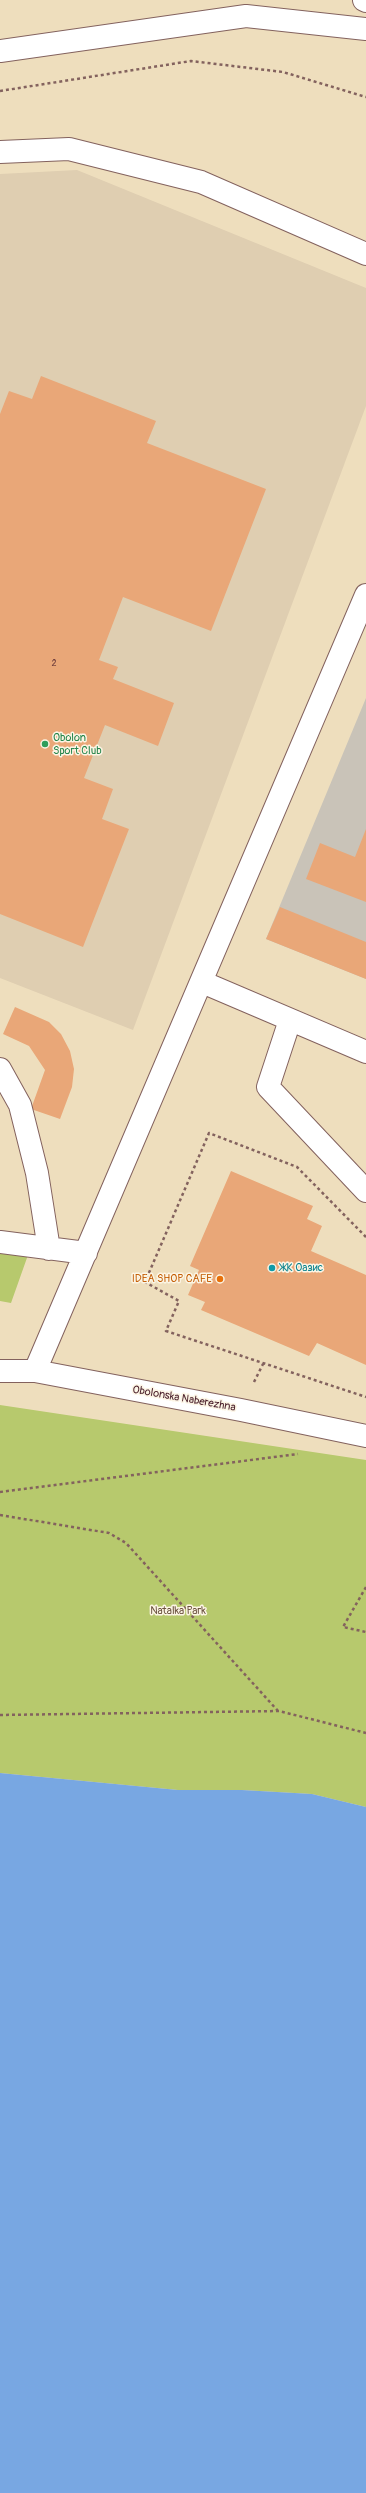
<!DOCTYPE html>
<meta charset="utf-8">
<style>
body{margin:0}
canvas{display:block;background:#eedebd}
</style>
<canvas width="366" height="2493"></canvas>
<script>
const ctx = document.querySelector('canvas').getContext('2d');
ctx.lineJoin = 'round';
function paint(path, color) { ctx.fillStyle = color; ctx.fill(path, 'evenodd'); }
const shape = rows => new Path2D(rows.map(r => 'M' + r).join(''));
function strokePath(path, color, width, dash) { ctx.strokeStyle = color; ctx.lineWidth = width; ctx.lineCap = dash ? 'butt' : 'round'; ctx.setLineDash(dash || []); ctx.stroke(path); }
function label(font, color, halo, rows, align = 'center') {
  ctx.font = font + ' Pangolin,sans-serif'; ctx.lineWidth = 3; ctx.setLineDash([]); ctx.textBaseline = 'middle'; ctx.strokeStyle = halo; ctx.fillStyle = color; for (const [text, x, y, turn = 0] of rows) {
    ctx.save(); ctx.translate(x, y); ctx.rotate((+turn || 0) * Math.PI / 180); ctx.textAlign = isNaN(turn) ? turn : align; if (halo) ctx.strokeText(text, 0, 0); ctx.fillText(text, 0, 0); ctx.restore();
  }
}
paint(shape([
 [77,170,366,288,366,406,133,1030,0,978,0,174]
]), '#dfceb1');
paint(shape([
 [366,698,366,979,266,939]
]), '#c9c3b8');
paint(shape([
 [0,1252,28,1255,11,1303,0,1301],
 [0,1405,366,1460,366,1807,312,1794,242,1790,178,1790,0,1773]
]), '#b7c96d');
paint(shape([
 [0,1773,178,1790,242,1790,312,1794,366,1807,366,2493,0,2493]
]), '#78a7e2');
paint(shape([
 [41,376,156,421,147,443,266,489,211,631,123,597,99,660,118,667,113,679,174,703,158,746,105,725,84,778,113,789,102,819,129,829,83,947,0,914,0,414,9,391,32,399],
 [366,829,366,902,306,879,320,843,355,857],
 [280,907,366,942,366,979,266,939],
 [15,1007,49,1022,61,1034,70,1051,74,1069,72,1087,60,1119,31,1109,45,1070,29,1046,3,1034],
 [231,1171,313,1206,307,1219,322,1226,311,1251,366,1275,366,1365,317,1343,309,1356,201,1310,205,1302,188,1295,199,1270,190,1266]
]), '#e9a778');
const minor = shape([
 [0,152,69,149,201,182,366,254],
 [202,982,366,1052],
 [290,1020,268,1087,366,1191],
 [0,1069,20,1105,37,1173,49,1249],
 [0,1242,86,1253],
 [0,1371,35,1371,241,1410,366,1436],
 [35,1371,366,595]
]);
const major = shape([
 [364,0,366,1],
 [0,51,246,16,366,29]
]);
strokePath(minor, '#83625e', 24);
strokePath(major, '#83625e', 24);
strokePath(shape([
 [0,91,191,61,283,72,366,97],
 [366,1237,297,1167,209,1133,145,1282,179,1301,166,1331,366,1397],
 [254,1382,263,1364],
 [0,1492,298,1454],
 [0,1515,109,1533,126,1543,278,1711],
 [366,1587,343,1627,366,1632],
 [0,1715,279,1711,366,1733]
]), '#83625e', 2.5, [3, 3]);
strokePath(minor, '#fff', 22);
strokePath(major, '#fff', 22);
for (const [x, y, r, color] of [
 [45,744,4,"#2e9e5b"],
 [272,1268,4,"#0f9aa8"],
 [220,1279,4,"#e8710a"]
]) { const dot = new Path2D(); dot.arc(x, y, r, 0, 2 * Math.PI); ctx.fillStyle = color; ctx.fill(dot); strokePath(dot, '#fcf5e5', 1.5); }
label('9px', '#72413e', null, [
 ["2",54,664]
]);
label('11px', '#27864d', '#fcf5e5', [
 ["Obolon",53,738],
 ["Sport Club",53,751]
], 'left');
label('11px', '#0d838f', '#fcf5e5', [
 ["ЖК Оазис",280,1268]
], 'left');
label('11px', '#c56008', '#fcf5e5', [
 ["IDEA SHOP CAFE",212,1279]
], 'right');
label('11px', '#4a1f2b', '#fcf5e5', [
 ["Obolonska Naberezhna",184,1399,10]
]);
label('11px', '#6b523f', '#fcf5e5', [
 ["Natalka Park",178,1611]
]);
</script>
